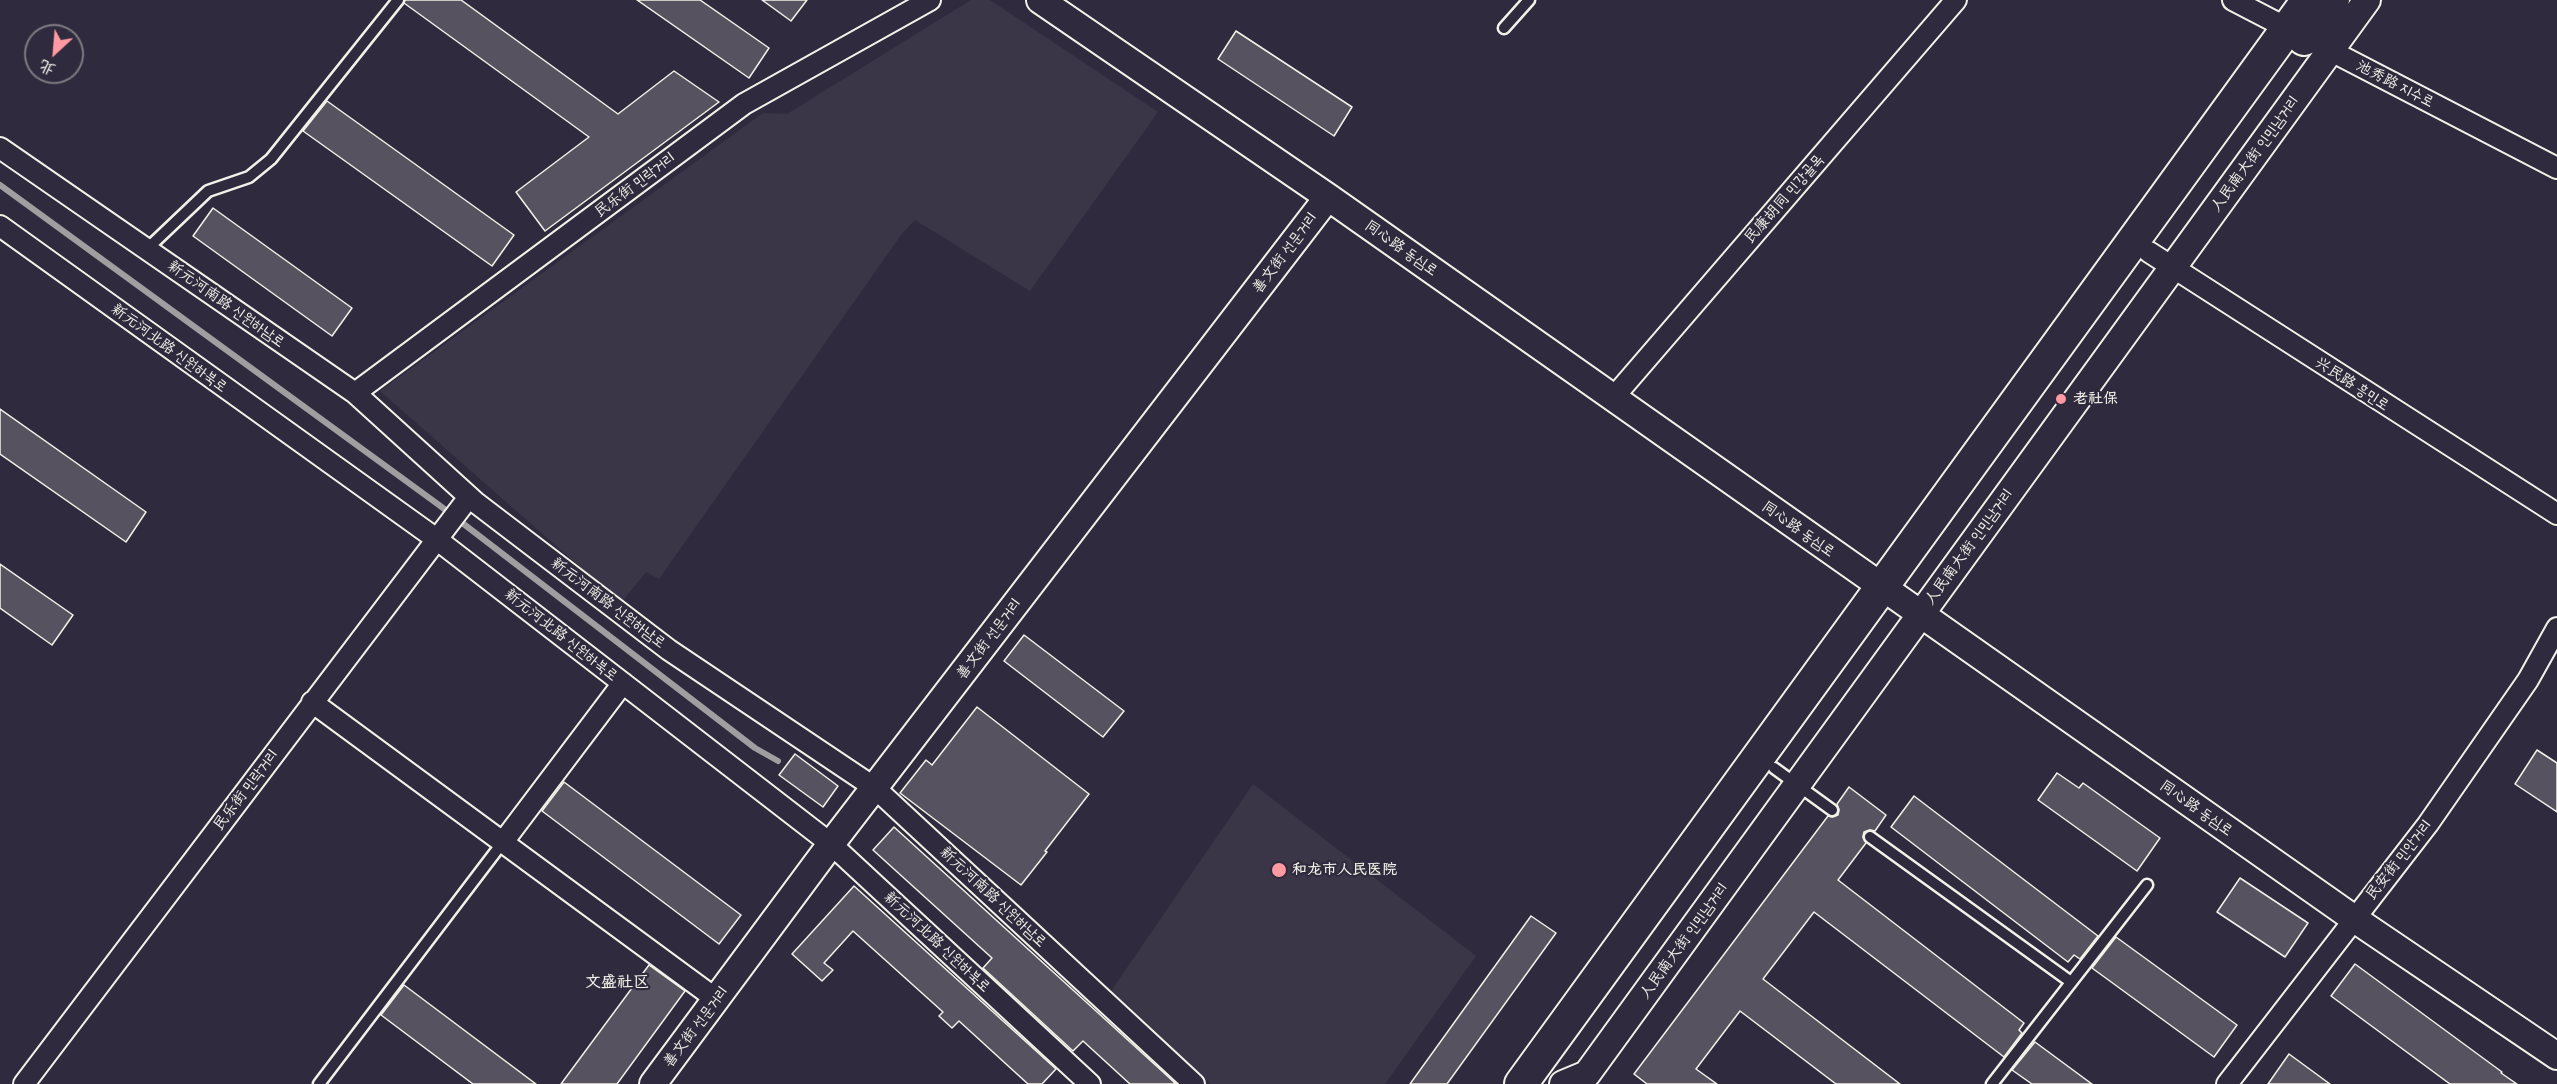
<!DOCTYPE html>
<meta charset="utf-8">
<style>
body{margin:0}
#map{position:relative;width:2557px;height:1084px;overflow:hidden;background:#2f2a3d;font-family:Delius,"LXGW WenKai TC",sans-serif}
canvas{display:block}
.north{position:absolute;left:24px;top:24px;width:60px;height:60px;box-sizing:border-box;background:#2f2a3d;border:2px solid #7e7a81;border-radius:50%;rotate:206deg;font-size:16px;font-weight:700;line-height:24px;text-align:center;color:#f4f1e8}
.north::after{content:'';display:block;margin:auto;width:21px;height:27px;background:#ff9aa2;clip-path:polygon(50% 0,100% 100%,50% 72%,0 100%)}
</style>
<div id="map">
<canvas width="2557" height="1084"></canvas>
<div class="north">北</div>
</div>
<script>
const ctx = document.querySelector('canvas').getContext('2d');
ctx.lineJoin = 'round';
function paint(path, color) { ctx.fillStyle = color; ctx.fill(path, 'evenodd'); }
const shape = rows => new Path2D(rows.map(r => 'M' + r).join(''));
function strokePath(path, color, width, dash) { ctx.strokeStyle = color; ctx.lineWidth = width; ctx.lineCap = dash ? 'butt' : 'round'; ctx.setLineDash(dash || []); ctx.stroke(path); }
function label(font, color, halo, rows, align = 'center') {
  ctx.font = font + ' Delius,"LXGW WenKai TC","Poor Story",sans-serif'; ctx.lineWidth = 4.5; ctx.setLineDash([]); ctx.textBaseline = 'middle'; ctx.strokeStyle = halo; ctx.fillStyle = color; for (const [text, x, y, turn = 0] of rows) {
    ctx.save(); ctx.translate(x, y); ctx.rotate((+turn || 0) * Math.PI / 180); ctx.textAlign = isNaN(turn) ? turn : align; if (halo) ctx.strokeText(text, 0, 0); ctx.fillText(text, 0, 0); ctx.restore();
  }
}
paint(shape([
 [971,0,990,0,1158,112,1030,291,915,220,901,235,659,579,646,572,621,603,380,391,763,113,787,114],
 [1253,784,1476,956,1385,1084,1211,1084,1109,994]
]), '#3b3647');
strokePath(shape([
 [0,185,439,505,755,748,778,761]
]), '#a19ea0', 6);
const building = shape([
 [405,0,461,0,618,114,674,71,719,102,545,231,516,192,589,137,404,3,405,0],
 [637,0,700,0,769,48,749,78,637,0],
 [762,0,807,0,791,21,762,0],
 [1236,31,1352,107,1334,136,1218,59,1236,31],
 [327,101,514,235,492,266,303,131,327,101],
 [213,208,352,308,332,336,193,236,213,208],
 [0,409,146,512,126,542,0,454,0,409],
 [0,564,73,615,52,645,0,608,0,564],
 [1024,635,1124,711,1103,737,1004,661,1024,635],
 [977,707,1089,794,1045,851,1047,852,1021,885,900,793,926,760,932,765,977,707],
 [2537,750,2557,763,2557,812,2515,784,2537,750],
 [795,754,838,786,823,807,779,775,795,754],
 [2057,773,2079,788,2083,783,2160,838,2137,871,2038,800,2057,773],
 [564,782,741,915,719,944,542,811,564,782],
 [1849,787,1886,815,1875,831,1870,830,1864,832,1863,837,1866,843,1838,880,2024,1023,2019,1030,2022,1033,2004,1057,1814,912,1763,979,1900,1084,1836,1084,1740,1011,1696,1069,1717,1084,1647,1084,1634,1074,1828,816,1832,817,1838,815,1839,810,1837,804,1849,787],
 [1914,796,2098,936,2080,959,2074,955,2068,962,1891,827,1914,796],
 [894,827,1163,1072,1176,1084,1130,1084,1083,1041,1073,1051,983,968,992,958,873,850,894,827],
 [2240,878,2308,923,2285,957,2217,912,2240,878],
 [854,886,1056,1069,1042,1084,1028,1084,959,1021,952,1028,939,1016,943,1012,853,931,824,963,833,970,822,981,792,954,854,886],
 [1531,916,1556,933,1447,1084,1410,1084,1531,916],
 [2116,937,2237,1025,2214,1057,2092,968,2116,937],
 [2355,964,2502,1072,2501,1073,2517,1084,2450,1084,2331,996,2355,964],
 [649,965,685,991,617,1084,561,1084,649,965],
 [404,985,536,1084,473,1084,381,1015,404,985],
 [2035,1042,2092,1084,2032,1084,2012,1070,2035,1042],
 [2289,1054,2330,1084,2268,1084,2289,1054]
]);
paint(building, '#56525f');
strokePath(building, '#f4f1e8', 1.5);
const service = shape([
 [1504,28,1529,0],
 [147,249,208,191,249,177,271,159,398,0],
 [1774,768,1832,810],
 [1870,837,2071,982],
 [319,1084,503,842],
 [1992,1084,2147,885]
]);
const minor = shape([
 [2233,0,2557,168],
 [0,148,355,393,475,502,669,650,875,788,1194,1084],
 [0,226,435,538,831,844,1090,1084],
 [2149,252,2557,514],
 [355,393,744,104,930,0],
 [1613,398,1956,0],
 [312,702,716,999],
 [503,842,623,683],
 [24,1084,469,497],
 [2227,1084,2428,824,2528,680,2557,628]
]);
const tertiary = shape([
 [1040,0,1328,197,2353,918,2557,1056],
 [653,1084,831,844,1328,197],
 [1563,1084,1587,1074,2367,0]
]);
const primary = shape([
 [2304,39,2333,0],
 [1521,1084,2308,0]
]);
strokePath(service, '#f4f1e8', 15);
strokePath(minor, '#f4f1e8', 24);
strokePath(tertiary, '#f4f1e8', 30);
strokePath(primary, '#f4f1e8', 36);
strokePath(service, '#2f2a3d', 10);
strokePath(minor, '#2f2a3d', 20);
strokePath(tertiary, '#2f2a3d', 26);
strokePath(primary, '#2f2a3d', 32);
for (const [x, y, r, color] of [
 [2061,399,6,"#ff9aa2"],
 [1279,870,8,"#ff9aa2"]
]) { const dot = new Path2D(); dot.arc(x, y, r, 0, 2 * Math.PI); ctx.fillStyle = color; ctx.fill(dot); strokePath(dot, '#2f2a3d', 2); }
label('15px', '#f4f1e8', '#2f2a3d', [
 ["池秀路 지수로",2395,84,27],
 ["人民南大街 인민남거리",2255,154,-54],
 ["民乐街 민락거리",635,185,-37],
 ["民康胡同 민강골목",1784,199,-49],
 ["同心路 동심로",1401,248,35],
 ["善文街 선문거리",1285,253,-53],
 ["新元河南路 신원하남로",226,304,35],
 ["新元河北路 신원하북로",169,348,36],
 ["兴民路 흥민로",2352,384,33],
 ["同心路 동심로",1798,529,35],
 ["人民南大街 인민남거리",1969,547,-54],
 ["新元河南路 신원하남로",608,603,37],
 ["新元河北路 신원하북로",561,635,38],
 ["善文街 선문거리",989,639,-53],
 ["民乐街 민락거리",246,790,-53],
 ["同心路 동심로",2196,808,35],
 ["民安街 민안거리",2399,860,-52],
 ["新元河南路 신원하남로",993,897,43],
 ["人民南大街 인민남거리",1684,941,-54],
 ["新元河北路 신원하북로",937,942,43],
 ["善文街 선문거리",696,1027,-53]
]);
label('bold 15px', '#f4f1e8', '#2f2a3d', [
 ["老社保",2073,399],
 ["和龙市人民医院",1292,870]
], 'left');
label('bold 16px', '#f4f1e8', '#2f2a3d', [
 ["文盛社区",617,982]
]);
</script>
